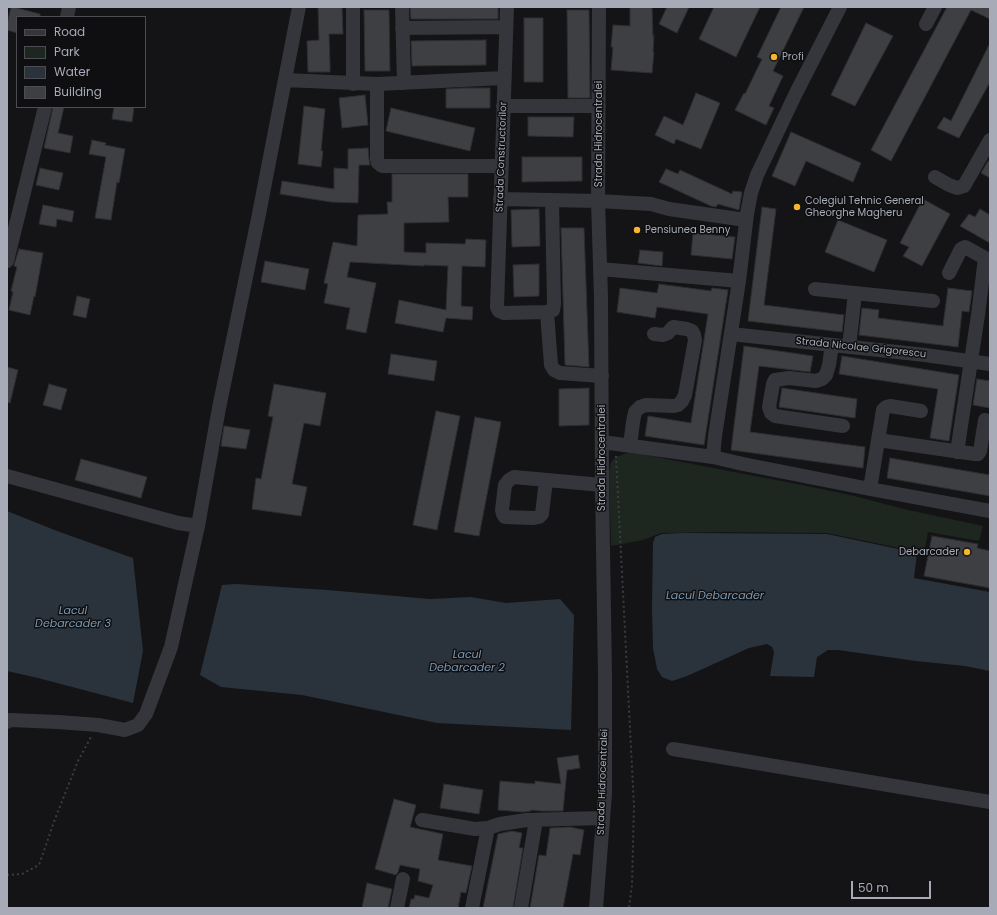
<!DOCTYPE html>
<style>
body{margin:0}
#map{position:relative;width:997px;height:915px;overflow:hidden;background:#141416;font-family:Poppins,sans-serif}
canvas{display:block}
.frame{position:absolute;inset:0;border:8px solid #a6abb7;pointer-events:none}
.legend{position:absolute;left:16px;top:16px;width:130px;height:92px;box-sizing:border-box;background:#0f0f11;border:1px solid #4b4d53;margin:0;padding:5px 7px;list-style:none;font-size:12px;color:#a6abb7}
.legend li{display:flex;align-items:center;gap:8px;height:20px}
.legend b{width:20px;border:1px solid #4b4d53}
.scale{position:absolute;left:851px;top:881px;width:80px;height:18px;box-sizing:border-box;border:2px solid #a6abb7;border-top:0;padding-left:5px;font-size:12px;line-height:14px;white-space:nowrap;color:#a6abb7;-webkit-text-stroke:3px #0f0f11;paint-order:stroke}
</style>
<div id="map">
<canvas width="997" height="915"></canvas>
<div class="frame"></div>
<ul class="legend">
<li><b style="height:5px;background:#35363c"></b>Road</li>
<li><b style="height:11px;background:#1e2620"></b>Park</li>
<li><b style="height:11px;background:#2a333b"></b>Water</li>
<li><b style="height:11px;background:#3e3f43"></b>Building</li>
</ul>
<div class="scale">50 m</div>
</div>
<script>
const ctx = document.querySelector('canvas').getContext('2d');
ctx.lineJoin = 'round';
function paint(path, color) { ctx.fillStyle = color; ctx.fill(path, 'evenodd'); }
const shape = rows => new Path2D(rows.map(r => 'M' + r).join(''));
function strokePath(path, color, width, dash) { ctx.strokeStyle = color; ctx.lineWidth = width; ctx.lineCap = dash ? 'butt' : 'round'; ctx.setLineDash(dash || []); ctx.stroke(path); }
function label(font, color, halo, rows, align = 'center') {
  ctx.font = font + ' Poppins,sans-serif'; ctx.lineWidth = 3; ctx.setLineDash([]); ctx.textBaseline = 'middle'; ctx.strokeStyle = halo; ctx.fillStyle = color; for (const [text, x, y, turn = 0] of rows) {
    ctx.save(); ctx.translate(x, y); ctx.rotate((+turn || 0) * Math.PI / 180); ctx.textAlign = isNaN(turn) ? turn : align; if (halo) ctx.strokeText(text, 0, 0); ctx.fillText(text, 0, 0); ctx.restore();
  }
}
paint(shape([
 [627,453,641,454,708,467,802,485,850,495,908,510,983,526,979,541,928,532,924,553,827,533,719,532,661,533,643,540,611,546,609,472,611,462,616,457]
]), '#1e2620');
paint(shape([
 [7,511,57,531,133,558,143,651,133,703,38,678,7,671],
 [683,533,827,534,917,553,914,578,990,592,990,671,965,666,916,661,838,650,828,650,817,657,814,677,770,676,774,652,772,647,767,644,749,648,687,676,672,681,662,677,657,669,653,648,652,607,653,543,655,537,662,534],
 [236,584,327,590,430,599,471,597,506,603,560,599,574,615,571,730,437,723,302,695,221,687,200,675,222,585]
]), '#2a333b');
const building = shape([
 [11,7,17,7,17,8,40,14,40,17,17,17,17,33,7,30,7,24,11,7],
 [318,7,342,7,343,34,329,34,330,64,330,72,308,72,307,41,319,40,318,7],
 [410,7,498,7,498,19,411,19,410,7],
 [630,7,652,7,653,37,654,35,653,52,654,52,652,73,611,70,613,47,611,47,613,25,630,26,630,7],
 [667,7,689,7,677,33,659,24,667,7],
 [714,7,760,7,736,57,699,39,714,7],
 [781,7,804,7,773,71,783,76,769,106,774,108,766,125,735,110,744,93,745,94,762,59,757,57,781,7],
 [947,7,990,7,990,19,971,10,891,161,871,150,947,7],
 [364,10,389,10,390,71,365,71,364,10],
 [567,10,589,10,590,98,568,98,567,10],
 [524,18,543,18,543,82,524,82,524,18],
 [866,23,893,36,855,106,831,95,866,23],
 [486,40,486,65,412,66,411,41,486,40],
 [990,43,990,82,959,138,937,128,944,117,951,121,990,43],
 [462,88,490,88,490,108,446,108,446,89,462,88],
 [696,93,720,103,701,149,676,139,674,144,655,135,664,116,683,125,696,93],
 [365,95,368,125,342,128,339,98,365,95],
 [304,106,325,109,321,151,323,151,321,167,298,164,304,106],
 [53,107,64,107,58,133,73,136,70,153,44,148,53,107],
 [114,107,134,107,132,122,112,119,114,107],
 [391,108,475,128,470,151,386,131,391,108],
 [528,117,574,117,573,137,528,136,528,117],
 [791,132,861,163,853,182,806,161,795,186,772,176,791,132],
 [92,140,106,143,105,145,125,149,119,183,117,182,111,220,95,218,106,157,89,154,92,140],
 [368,148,369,159,370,165,359,165,358,203,331,202,280,194,282,181,334,189,334,168,348,169,348,149,368,148],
 [522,157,582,157,582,181,522,182,522,157],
 [988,161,990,163,990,178,981,173,988,161],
 [40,168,63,173,59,190,36,185,40,168],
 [666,169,678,174,680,170,732,194,733,191,742,192,739,210,718,204,716,207,711,206,659,182,666,169],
 [392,174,468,174,468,197,448,197,449,222,404,223,404,252,426,253,426,243,465,244,466,239,486,240,485,267,462,266,461,306,473,307,472,320,446,318,443,332,395,323,399,300,446,310,448,266,424,265,424,266,350,262,347,277,376,283,366,333,346,329,350,308,324,303,328,284,324,283,333,242,357,246,358,215,388,214,387,202,392,202,392,174],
 [923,199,950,214,922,266,903,256,909,247,900,243,923,199],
 [43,205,74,211,72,222,57,219,56,227,39,224,43,205],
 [762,207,776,209,764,305,844,315,842,332,748,321,762,207],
 [539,209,540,246,512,247,511,210,539,209],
 [980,209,990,215,990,243,960,226,969,214,975,217,980,209],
 [838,220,887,240,874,272,825,252,838,220],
 [561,228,584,228,589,367,565,365,561,228],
 [693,233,735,237,732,259,691,255,693,233],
 [19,249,43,253,35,297,34,296,30,315,9,310,13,292,11,291,17,267,14,266,14,265,19,249],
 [640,250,663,252,662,266,638,263,640,250],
 [265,261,309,269,305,290,261,282,265,261],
 [539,264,539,296,514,297,513,265,539,264],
 [659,284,711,291,712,288,728,290,704,445,645,436,648,416,691,423,708,314,657,307,655,318,617,312,620,288,657,293,659,284],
 [948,288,972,291,969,312,962,311,958,347,859,335,862,308,879,310,878,318,943,326,948,288],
 [77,296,90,299,86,318,73,315,77,296],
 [744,346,813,356,810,372,759,366,750,432,865,447,863,468,731,450,744,346],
 [391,354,437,361,434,381,388,374,391,354],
 [842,356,959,375,949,441,930,438,938,389,839,374,842,356],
 [7,367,18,370,10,403,7,402,7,367],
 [977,379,990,381,990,408,973,405,977,379],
 [49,384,67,389,61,410,43,405,49,384],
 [274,384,326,393,320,426,304,423,292,484,307,487,301,516,252,509,256,478,261,479,273,417,268,416,274,384],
 [589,388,589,425,559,426,559,389,589,388],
 [782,388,857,399,855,418,779,407,782,388],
 [436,411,460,416,437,530,413,525,436,411],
 [475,417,501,422,479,536,454,532,475,417],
 [224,426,250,430,246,449,221,446,224,426],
 [890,458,990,475,990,496,887,478,890,458],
 [81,459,147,477,141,498,75,480,81,459],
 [932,536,978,544,977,548,990,551,990,588,924,576,932,536],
 [578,755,580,768,567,770,563,811,541,811,531,810,531,811,523,812,498,810,500,781,535,784,535,781,561,784,557,758,578,755],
 [444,784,483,790,479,814,440,808,444,784],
 [394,799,416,805,410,827,443,834,438,860,472,866,466,893,461,892,458,908,409,908,411,899,414,899,415,895,429,898,433,885,418,881,420,869,400,865,398,872,396,875,375,869,394,799],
 [570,827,584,830,580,855,573,854,563,908,530,908,539,855,546,856,550,828,570,827],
 [512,831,522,833,519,848,523,848,513,908,483,908,498,834,512,831],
 [367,883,392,889,388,908,362,908,367,883]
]);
paint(building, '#3e3f43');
strokePath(building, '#2e2e32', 1);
strokePath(shape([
 [616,456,634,806,632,885,629,908],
 [7,875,22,874,39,865,55,819,78,761,91,737]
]), '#3b3d43', 2, [2, 3]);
strokePath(shape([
 [402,7,404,83],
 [507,7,497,307,499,311,504,313,547,312,553,310,554,304,552,200],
 [67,17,69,7],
 [926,24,935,7],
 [402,28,506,27],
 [285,80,377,84,504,78],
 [353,84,353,7],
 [377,84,377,159,378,163,382,166,502,166],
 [503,106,599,106],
 [935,177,949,185,957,188,964,186,990,140],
 [500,199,598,201,651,204,669,209,746,220],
 [7,261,45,107],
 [600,269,739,281],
 [949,273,961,249,965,247,985,258,978,315,957,452],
 [815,289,933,301],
 [547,312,551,365,554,370,560,373,602,376],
 [731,334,925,355,990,364],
 [832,345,829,365,826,375,822,379,816,381,789,378,775,380,773,384,769,407,771,413,775,416,843,426],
 [849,347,855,293],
 [878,440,975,454,978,454,980,451,985,420],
 [602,442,713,457,743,464,870,489,990,511],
 [630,445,633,422,635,412,640,407,646,405,674,406,678,405,682,401,685,395,695,340,694,335,692,331,687,329,673,327,668,333,663,335,654,334],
 [713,457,715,436,739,281,747,214,751,193,757,175,796,93,840,7],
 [7,476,178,523,198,526],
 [546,480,542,514,539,517,534,518,505,517,503,514,502,510,505,485,509,480,514,477,602,485],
 [870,489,883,410,886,407,890,406,921,411],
 [7,722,10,720,58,722,98,725,125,730,138,725,146,714,171,647,198,526,219,408,259,214,299,7],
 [673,749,990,802],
 [422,820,475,829,488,828,500,824,527,820,603,818],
 [397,908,403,879],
 [472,908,488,828],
 [521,908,536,820],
 [596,908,605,794,605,676,602,485,601,297,598,201,599,7]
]), '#35363c', 14);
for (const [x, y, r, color] of [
 [774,57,4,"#f7b42c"],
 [797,207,4,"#f7b42c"],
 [637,230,4,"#f7b42c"],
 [967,552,4,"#f7b42c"]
]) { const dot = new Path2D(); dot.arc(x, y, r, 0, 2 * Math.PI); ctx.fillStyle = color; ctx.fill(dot); strokePath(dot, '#0f0f11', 1.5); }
label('10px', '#a6abb7', '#0f0f11', [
 ["Profi",782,57],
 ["Colegiul Tehnic General",805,201],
 ["Gheorghe Magheru",805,213],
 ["Pensiunea Benny",645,230],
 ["Debarcader",959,552,"right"]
], 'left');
label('10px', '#a6abb7', '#0f0f11', [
 ["Strada Hidrocentralei",599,134,-90],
 ["Strada Constructorilor",502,157,-88],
 ["Strada Nicolae Grigorescu",861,348,6],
 ["Strada Hidrocentralei",602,458,-90],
 ["Strada Hidrocentralei",603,782,-88]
]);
label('italic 11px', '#7c99b3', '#0f0f11', [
 ["Lacul Debarcader",715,596],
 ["Lacul",73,611],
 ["Debarcader 3",73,624],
 ["Lacul",467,655],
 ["Debarcader 2",467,668]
]);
</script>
